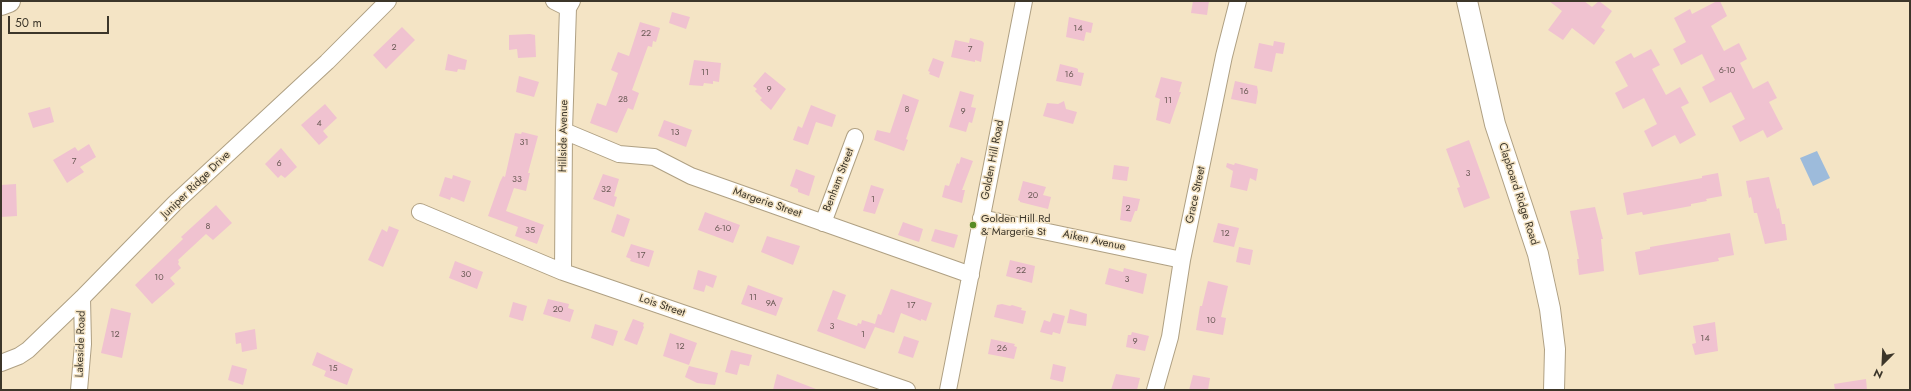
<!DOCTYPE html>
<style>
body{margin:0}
#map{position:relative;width:1911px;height:391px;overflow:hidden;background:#f4e4c5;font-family:Jost,sans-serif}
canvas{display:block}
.frame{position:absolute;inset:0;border:2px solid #3c362a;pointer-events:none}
.north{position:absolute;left:1863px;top:343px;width:40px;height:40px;-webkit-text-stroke:3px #f4e4c5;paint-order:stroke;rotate:204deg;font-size:11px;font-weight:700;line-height:16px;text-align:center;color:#3c362a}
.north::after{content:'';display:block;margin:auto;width:14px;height:18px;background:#3c362a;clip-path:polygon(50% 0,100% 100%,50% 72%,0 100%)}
.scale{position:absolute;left:8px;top:16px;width:101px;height:18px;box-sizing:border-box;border:2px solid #3c362a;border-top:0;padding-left:5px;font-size:12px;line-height:14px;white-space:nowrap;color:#3c362a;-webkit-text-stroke:3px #f4e4c5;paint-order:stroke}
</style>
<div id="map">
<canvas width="1911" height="391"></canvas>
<div class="frame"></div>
<div class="north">N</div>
<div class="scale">50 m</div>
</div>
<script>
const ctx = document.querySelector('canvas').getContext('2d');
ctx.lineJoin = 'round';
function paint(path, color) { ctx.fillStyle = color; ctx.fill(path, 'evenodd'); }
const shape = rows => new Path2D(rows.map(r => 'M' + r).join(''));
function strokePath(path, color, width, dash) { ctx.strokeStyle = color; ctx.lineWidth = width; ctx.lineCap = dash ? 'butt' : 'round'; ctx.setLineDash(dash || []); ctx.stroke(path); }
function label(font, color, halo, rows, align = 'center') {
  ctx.font = font + ' Jost,sans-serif'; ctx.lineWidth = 3; ctx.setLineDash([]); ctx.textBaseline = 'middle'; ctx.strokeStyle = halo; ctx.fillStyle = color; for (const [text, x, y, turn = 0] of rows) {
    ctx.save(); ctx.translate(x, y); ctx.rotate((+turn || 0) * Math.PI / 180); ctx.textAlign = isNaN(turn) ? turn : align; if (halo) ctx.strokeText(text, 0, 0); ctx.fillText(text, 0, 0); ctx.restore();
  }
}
paint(shape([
 [1817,151,1830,178,1813,186,1800,158]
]), '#9dbbdb');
paint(shape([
 [1193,1,1209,1,1207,15,1191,13],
 [1549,1,1584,1,1592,7,1599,1,1612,11,1601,27,1605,30,1594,45,1572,28,1563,40,1548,30,1562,11],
 [1717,1,1720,1,1727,16,1711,26,1724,51,1739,43,1747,59,1740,63,1753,89,1768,81,1777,98,1769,102,1783,129,1767,138,1763,130,1740,142,1732,126,1745,119,1731,92,1710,103,1702,87,1715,80,1702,54,1681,65,1673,49,1686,42,1674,18,1690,9,1692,14],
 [672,12,690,17,686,29,669,23],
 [1069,17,1093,23,1091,33,1086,32,1084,41,1066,37],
 [640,22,660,28,656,42,653,41,652,47,648,46,632,90,639,93,633,110,628,108,617,133,590,123,597,103,606,106,618,73,611,70,618,52,629,56],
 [402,27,415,40,386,69,373,55],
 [530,34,535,35,536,57,518,58,517,49,509,50,509,35],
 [970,38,982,41,984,43,981,62,975,60,975,62,951,57,955,40,969,43],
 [1274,41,1285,43,1283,54,1276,53,1272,72,1254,68,1259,43,1273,46],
 [1651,49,1660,65,1652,69,1666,95,1680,87,1689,103,1681,107,1696,135,1680,144,1675,135,1652,147,1644,131,1657,124,1644,98,1623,109,1615,93,1628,86,1615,62,1631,53,1634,58],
 [448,54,467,60,465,70,458,69,457,72,445,70],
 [933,58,944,62,939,78,929,74,930,72,928,71],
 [694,60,721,63,719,82,713,81,713,84,704,83,703,86,689,85],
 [1060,64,1076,68,1078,69,1078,72,1084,73,1081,86,1056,81],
 [765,72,786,89,771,110,760,100,762,98,755,91,757,89,753,86],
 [519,76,539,82,534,97,516,92],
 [1161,77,1182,82,1179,92,1181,92,1170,124,1156,120,1160,99,1155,97],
 [1235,81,1257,86,1258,92,1256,104,1231,99],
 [960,91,974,95,971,107,976,108,972,123,969,122,966,132,949,127],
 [903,94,919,100,906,139,908,140,904,151,874,140,877,130,890,133],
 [1064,101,1066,109,1077,112,1073,124,1043,116,1047,103,1058,104],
 [325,104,337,118,323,131,328,137,319,145,301,125],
 [811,105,836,115,832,127,816,122,808,145,793,140,798,126,802,128],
 [50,107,54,122,33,128,28,113],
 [664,120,692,130,686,147,658,136],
 [522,132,538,136,528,173,530,173,526,191,514,188,506,211,544,225,537,244,515,236,518,227,488,216,500,182,503,176,505,177,515,133,521,134],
 [1469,140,1490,198,1464,208,1457,188,1460,187,1446,149],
 [89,144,96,157,80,167,84,172,67,183,53,160,75,147,78,151],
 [281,148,297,167,285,178,281,175,278,178,265,164],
 [961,157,973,161,962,190,965,190,962,203,942,197,945,185,949,186,957,163,959,164],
 [1227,163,1234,165,1235,163,1258,169,1256,181,1250,178,1247,191,1230,187,1233,171,1226,167],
 [1114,165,1129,167,1127,181,1112,179],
 [796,169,815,176,809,196,798,192,798,189,790,186],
 [1718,173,1722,196,1706,199,1707,201,1691,204,1691,206,1643,215,1642,212,1627,215,1623,193,1702,178,1702,176],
 [603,174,619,179,614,196,617,197,614,207,593,199],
 [453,175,471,181,464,202,451,197,450,200,439,196,445,177,452,179],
 [1769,177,1777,209,1779,208,1782,224,1785,224,1787,240,1765,244,1757,213,1754,213,1751,197,1749,198,1746,181],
 [1023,181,1046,187,1043,195,1051,197,1048,209,1020,202,1020,201,1018,200],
 [16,184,17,216,1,217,1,185],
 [871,185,884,189,875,214,863,211],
 [1123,196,1140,199,1137,211,1135,211,1131,222,1120,220],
 [216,205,232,223,213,240,206,234,178,260,179,262,178,264,181,268,170,278,175,284,152,304,135,285,183,239,181,237],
 [1595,207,1603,239,1601,239,1604,271,1579,275,1577,259,1579,259,1570,211],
 [705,212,740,225,733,243,698,230],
 [617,214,630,219,624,237,611,232],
 [903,222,923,229,919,242,898,235],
 [1218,223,1239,228,1234,247,1213,242],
 [389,226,399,230,383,267,368,260,382,229,387,232],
 [935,229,958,235,954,248,931,241],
 [1730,233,1734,255,1718,258,1719,261,1639,275,1635,252,1650,249,1650,247],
 [767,236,800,246,793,265,761,252],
 [631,244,654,251,649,267,630,261,631,259,626,257],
 [1239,247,1253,250,1250,265,1236,262],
 [1010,260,1035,266,1032,283,1006,276],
 [455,261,483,272,477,289,449,278],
 [1109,268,1123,272,1124,268,1147,274,1143,294,1105,284],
 [698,270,717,276,713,288,706,285,704,292,693,289],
 [1208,281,1228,286,1221,317,1226,318,1223,335,1196,330,1200,306,1202,306],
 [748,285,783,298,776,316,741,304],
 [891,289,932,303,926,321,921,319,921,321,901,313,894,333,875,327,865,349,817,331,833,290,846,295,837,319,857,326,858,323,861,324,862,320,875,324,878,314,881,315],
 [548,299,569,304,568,308,574,310,570,322,543,314],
 [513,302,527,306,523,321,509,317],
 [1002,304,1010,306,1012,305,1022,308,1021,310,1026,311,1023,324,994,317,997,305],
 [111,308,131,313,122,358,101,353],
 [1070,309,1087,314,1086,326,1067,323],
 [1053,313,1065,316,1060,334,1053,332,1052,335,1040,332,1044,320,1050,322],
 [633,319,644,323,643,326,644,327,637,345,624,340],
 [1715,322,1718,351,1695,355,1692,344,1696,343,1693,326],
 [595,324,618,331,613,346,591,338],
 [255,329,257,349,242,352,241,343,236,344,235,333],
 [1132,332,1149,336,1145,351,1126,347,1128,335,1131,335],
 [670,333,697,343,689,365,663,356],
 [904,336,919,341,913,358,898,353],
 [991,339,1015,344,1014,346,1017,347,1014,359,988,354],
 [731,350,752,355,749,366,740,364,737,375,725,372],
 [317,352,353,369,347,385,324,376,326,371,312,365],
 [1053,364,1066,367,1063,382,1050,379],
 [232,365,247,369,243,385,228,380],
 [689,366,718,373,715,385,697,383,685,377],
 [777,374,816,389,816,390,773,390],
 [1116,374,1140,378,1137,390,1111,390],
 [1193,375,1210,378,1208,390,1189,390],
 [1866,379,1867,390,1835,390,1834,384]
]), '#f0c2d0');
const minor = shape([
 [554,1,568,8],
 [564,131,619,154,654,157,691,176,971,275],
 [420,212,563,272,907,390],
 [981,218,1182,260],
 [823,223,855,137],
 [563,272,564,131,568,8,572,1],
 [1,363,19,356,28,350,82,298,175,203,327,62,388,1],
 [79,390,83,344,82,298],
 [948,390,1024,1],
 [1155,390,1170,337,1182,260,1224,56,1238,1]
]);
const major = shape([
 [1467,1,1495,124,1538,254,1550,309,1555,349,1554,390]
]);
const highway = shape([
 [1,4,9,1]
]);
strokePath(minor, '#afa083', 18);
strokePath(major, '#afa083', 22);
strokePath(highway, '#afa083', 24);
strokePath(minor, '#fff', 16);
strokePath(major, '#fff', 20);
strokePath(highway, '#fff', 22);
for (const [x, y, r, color] of [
 [973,225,4,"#588c24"]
]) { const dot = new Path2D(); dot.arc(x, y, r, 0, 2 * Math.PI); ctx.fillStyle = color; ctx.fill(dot); strokePath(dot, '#f4e4c5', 1.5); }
label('9px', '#695954', null, [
 ["14",1078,29],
 ["22",646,34],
 ["2",394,48],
 ["7",970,50],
 ["6-10",1727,71],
 ["11",705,73],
 ["16",1069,75],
 ["9",769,90],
 ["16",1244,92],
 ["28",623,100],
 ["11",1168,101],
 ["8",907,110],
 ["9",963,112],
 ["4",319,124],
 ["13",675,133],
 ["31",524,143],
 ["7",74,162],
 ["6",279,164],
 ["3",1468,174],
 ["33",517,180],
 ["32",606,190],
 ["20",1033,196],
 ["1",873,200],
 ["2",1128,209],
 ["8",208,227],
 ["6-10",723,229],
 ["35",530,231],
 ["12",1225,234],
 ["17",641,256],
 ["22",1021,271],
 ["30",466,275],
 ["10",159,278],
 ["3",1127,280],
 ["11",753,298],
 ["9A",771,304],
 ["17",911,306],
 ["20",558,310],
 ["10",1211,321],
 ["3",832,327],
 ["12",115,335],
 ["1",863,335],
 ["14",1705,339],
 ["9",1135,342],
 ["12",680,347],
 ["26",1002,349],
 ["15",333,369]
]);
label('11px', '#3c362a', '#f4e4c5', [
 ["Hillside Avenue",564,136,-89],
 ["Golden Hill Road",993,160,-79],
 ["Benham Street",839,180,-69],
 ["Juniper Ridge Drive",196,185,-44],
 ["Clapboard Ridge Road",1518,194,72],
 ["Grace Street",1196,195,-78],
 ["Margerie Street",767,203,19],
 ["Aiken Avenue",1094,241,12],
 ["Lois Street",662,306,19],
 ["Lakeside Road",81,344,-88]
]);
label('11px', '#3c362a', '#f4e4c5', [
 ["Golden Hill Rd",981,219],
 ["& Margerie St",981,232]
], 'left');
</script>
